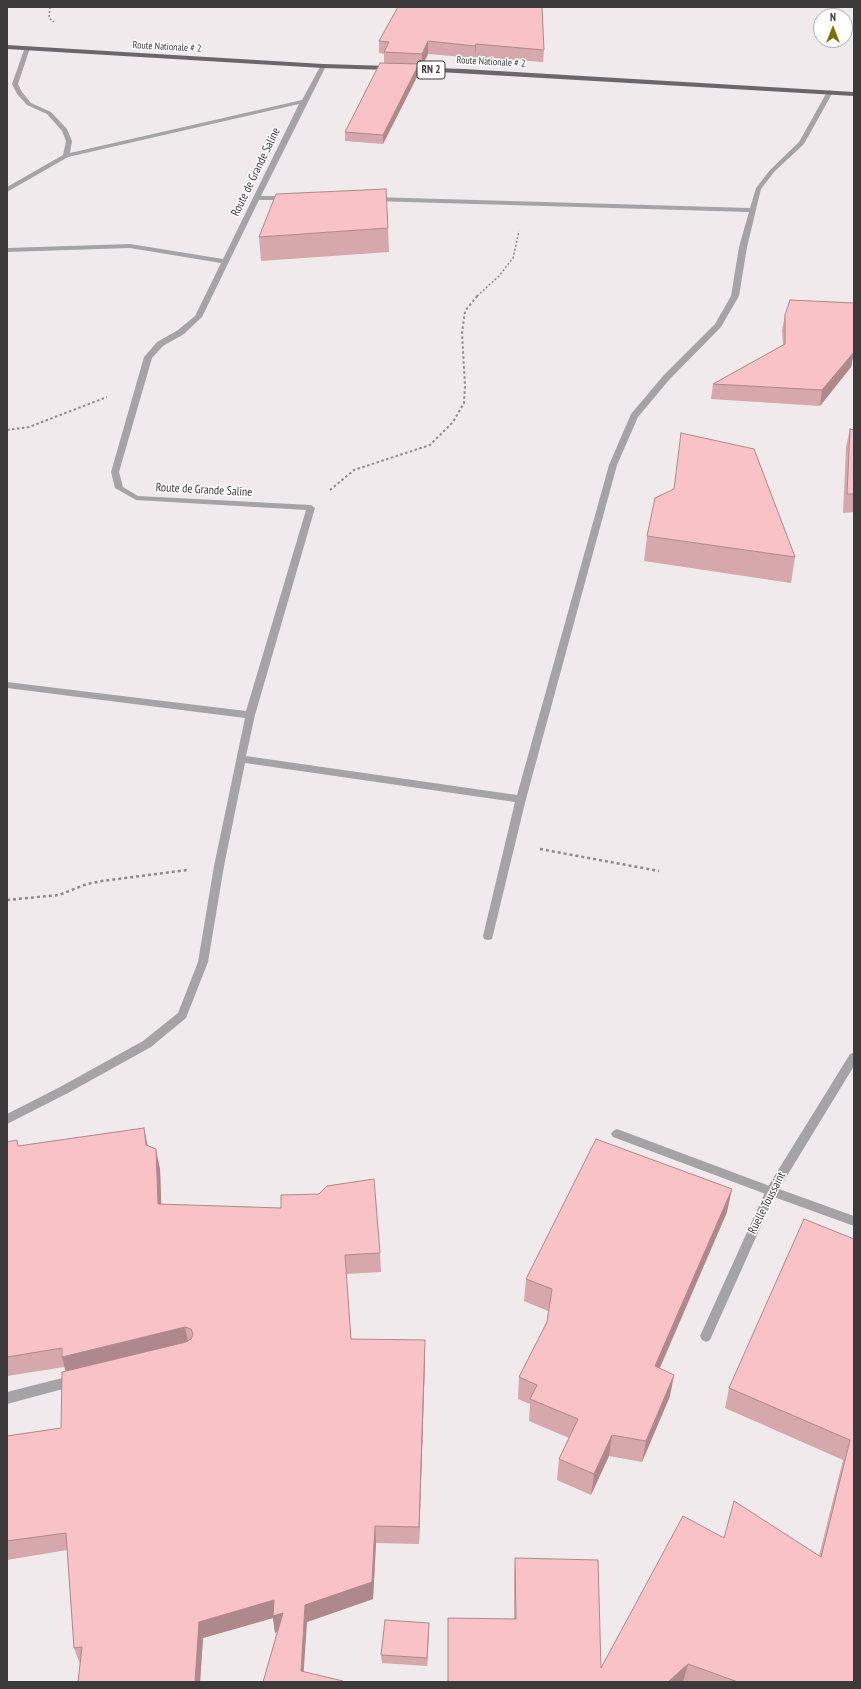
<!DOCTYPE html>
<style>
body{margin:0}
#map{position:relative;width:861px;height:1689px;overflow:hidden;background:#f1eaec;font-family:"PT Sans Narrow",sans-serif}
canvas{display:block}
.frame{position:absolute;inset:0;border:8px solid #3d3a3b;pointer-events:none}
.north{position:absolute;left:813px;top:8px;width:40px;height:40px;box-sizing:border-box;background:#fff;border:1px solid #b1b0b1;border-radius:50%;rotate:0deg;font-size:11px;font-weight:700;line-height:16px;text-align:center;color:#3d3a3b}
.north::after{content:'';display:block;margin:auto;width:14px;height:18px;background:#7f6c06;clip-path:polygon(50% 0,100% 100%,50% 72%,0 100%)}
</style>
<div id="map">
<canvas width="861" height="1689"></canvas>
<div class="frame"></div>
<div class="north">N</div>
</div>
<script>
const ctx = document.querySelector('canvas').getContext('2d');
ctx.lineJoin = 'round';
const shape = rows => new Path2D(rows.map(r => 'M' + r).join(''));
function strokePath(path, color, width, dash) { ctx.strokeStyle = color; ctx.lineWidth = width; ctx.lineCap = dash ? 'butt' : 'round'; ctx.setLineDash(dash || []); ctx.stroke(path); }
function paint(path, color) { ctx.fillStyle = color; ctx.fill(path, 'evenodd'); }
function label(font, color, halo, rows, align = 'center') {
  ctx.font = font + ' "PT Sans Narrow",sans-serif'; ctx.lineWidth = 3; ctx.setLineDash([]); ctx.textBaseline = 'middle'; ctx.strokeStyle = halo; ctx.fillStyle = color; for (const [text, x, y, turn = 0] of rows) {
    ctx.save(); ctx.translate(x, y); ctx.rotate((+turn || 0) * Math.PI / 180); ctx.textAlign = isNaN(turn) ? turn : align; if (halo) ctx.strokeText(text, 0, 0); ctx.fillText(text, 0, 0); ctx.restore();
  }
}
strokePath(shape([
 [50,7,49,18,54,22],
 [477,296,499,276,513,258,519,231]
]), '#8e898b', 1.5, [2, 2]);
strokePath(shape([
 [7,430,29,427,107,397],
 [330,490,354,470,430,445,453,422,464,403,465,386,462,333,465,311,478,295]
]), '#8e898b', 2, [2.5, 2.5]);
strokePath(shape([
 [540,849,659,871],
 [7,900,59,895,87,884,102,881,187,870]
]), '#8e898b', 2.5, [3, 3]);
paint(shape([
 [617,1129,775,1188,777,1191,775,1194,771,1196,613,1137,611,1134,613,1131,617,1129]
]), '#a5a3a5');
paint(shape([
 [25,47,30,48,18,84,22,92,31,103,51,112,67,129,72,141,70,153,302,100,321,65,326,66,261,196,287,196,290,198,287,200,259,200,202,317,184,334,163,346,152,358,119,472,123,487,138,496,311,505,315,508,255,715,246,756,517,795,609,465,631,414,663,376,715,324,731,296,739,247,749,212,373,201,370,199,373,197,750,208,756,188,770,170,799,142,827,92,830,90,833,92,804,144,774,172,761,189,747,247,739,296,721,327,669,380,638,417,617,465,526,799,492,939,488,940,484,939,483,936,515,802,245,763,224,866,208,962,186,1018,151,1047,68,1093,7,1124,7,1114,60,1087,143,1041,178,1013,198,962,214,866,245,718,7,688,7,682,246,711,306,510,136,500,115,488,111,472,144,357,157,342,178,330,195,316,221,263,130,248,7,252,7,248,130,244,223,259,299,104,68,157,7,192,7,187,63,155,66,141,62,131,47,114,27,105,17,94,12,84,25,47],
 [854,1053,854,1066,779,1189,854,1216,854,1226,774,1197,710,1340,706,1342,702,1340,700,1336,767,1188,850,1054,854,1053],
 [74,1375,78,1377,80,1381,78,1385,7,1404,7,1392,74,1375]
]), '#a5a3a5');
paint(shape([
 [7,45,323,64,390,66,393,68,390,70,323,68,7,49,7,45],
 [406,67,464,69,854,92,854,96,404,70,403,69,406,67]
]), '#6b666a');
paint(shape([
 [398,7,544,50,543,62,475,57,475,58,428,54,422,66,419,66,419,73,383,144,345,141,345,132,384,63,384,54,379,53,379,41],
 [388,228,389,252,261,261,259,237],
 [785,315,854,352,851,367,820,406,711,399,713,384,783,345,782,330],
 [850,429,854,430,854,512,843,513,846,447],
 [647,536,795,557,791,583,644,561],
 [7,1142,18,1146,148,1145,160,1169,161,1204,380,1253,381,1272,346,1274,351,1339,425,1359,419,1544,376,1543,373,1599,307,1622,263,1682,277,1632,275,1633,273,1618,203,1638,200,1682,78,1682,80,1664,74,1648,67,1550,7,1560,7,1436,61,1428,66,1371,64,1367,7,1376],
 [727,1212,660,1368,670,1396,642,1462,609,1456,591,1495,557,1480,559,1459,569,1438,529,1421,530,1404,518,1399,519,1377,547,1322,548,1311,524,1301,526,1279],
 [854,1239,854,1682,448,1682,514,1619,514,1577,515,1558,601,1668,724,1538,819,1556,843,1460,725,1408,729,1388],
 [429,1623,427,1666,382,1663,381,1655]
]), '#d6a7ab');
paint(shape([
 [428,41,428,54,422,66,422,54],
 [476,44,475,57,475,58,475,46],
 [419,64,419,73,383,144,383,135],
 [854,352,851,367,820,406,822,390],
 [144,1128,148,1147,146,1145],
 [156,1149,160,1169,162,1224,158,1204],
 [732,1189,727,1212,651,1388,655,1366],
 [185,1327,189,1346,67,1376,62,1357],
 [425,1340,425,1359,419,1544,419,1527],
 [674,1375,670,1396,642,1462,646,1441],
 [612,1435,609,1456,591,1495,594,1474],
 [375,1526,376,1543,373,1599,307,1622,303,1682,301,1671,305,1605],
 [274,1600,283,1613,285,1629,275,1633,273,1618,203,1638,200,1682,195,1682,199,1622],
 [429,1623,429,1631,427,1666,427,1658],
 [688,1664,683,1682,668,1682]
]), '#ae888b');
const building = shape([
 [398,7,542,7,544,50,476,44,475,46,428,41,422,54,384,52,389,42,379,41,398,7],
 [380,63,419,64,383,135,345,132,380,63],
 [386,189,388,228,259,237,276,194,386,189],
 [790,300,854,303,854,352,822,390,713,384,785,344,785,315,790,300],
 [850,429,854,430,854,494,847,494,850,429],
 [681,433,754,449,795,557,647,536,655,498,674,489,681,433],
 [144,1128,146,1145,156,1149,158,1204,281,1208,281,1195,319,1194,327,1186,374,1179,380,1253,345,1255,351,1339,425,1340,419,1527,375,1526,372,1582,305,1605,301,1671,343,1681,343,1682,263,1682,283,1613,273,1616,274,1600,199,1622,195,1682,78,1682,82,1647,74,1648,66,1533,7,1541,7,1436,61,1428,62,1372,186,1342,191,1339,193,1334,191,1329,185,1327,62,1357,62,1348,7,1357,7,1142,17,1140,18,1146,144,1128],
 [596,1139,732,1189,655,1366,674,1375,646,1441,612,1435,594,1474,559,1459,578,1419,530,1399,537,1385,519,1377,547,1322,552,1289,526,1279,596,1139],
 [804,1219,854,1239,854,1682,738,1682,688,1664,668,1682,448,1682,448,1618,516,1619,515,1558,598,1560,601,1668,683,1516,724,1538,734,1501,821,1557,850,1440,729,1388,804,1219],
 [385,1620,429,1623,427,1658,381,1655,385,1620]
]);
paint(building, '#f9c2c7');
strokePath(building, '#ae888b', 1);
label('10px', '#3d3a3b', '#fff', [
 ["Route Nationale # 2",167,47,3],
 ["Route Nationale # 2",491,62,3]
]);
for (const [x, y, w] of [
 [431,70,28]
]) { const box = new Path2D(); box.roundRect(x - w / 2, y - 9, w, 18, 3); ctx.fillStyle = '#fff'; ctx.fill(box); strokePath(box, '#3d3a3b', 1); }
label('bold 11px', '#3d3a3b', null, [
 ["RN 2",431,70]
]);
label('12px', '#3d3a3b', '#fff', [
 ["Route de Grande Saline",256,172,-64],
 ["Route de Grande Saline",204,490,3],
 ["Ruelle Toussaint",767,1203,-63]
]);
</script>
